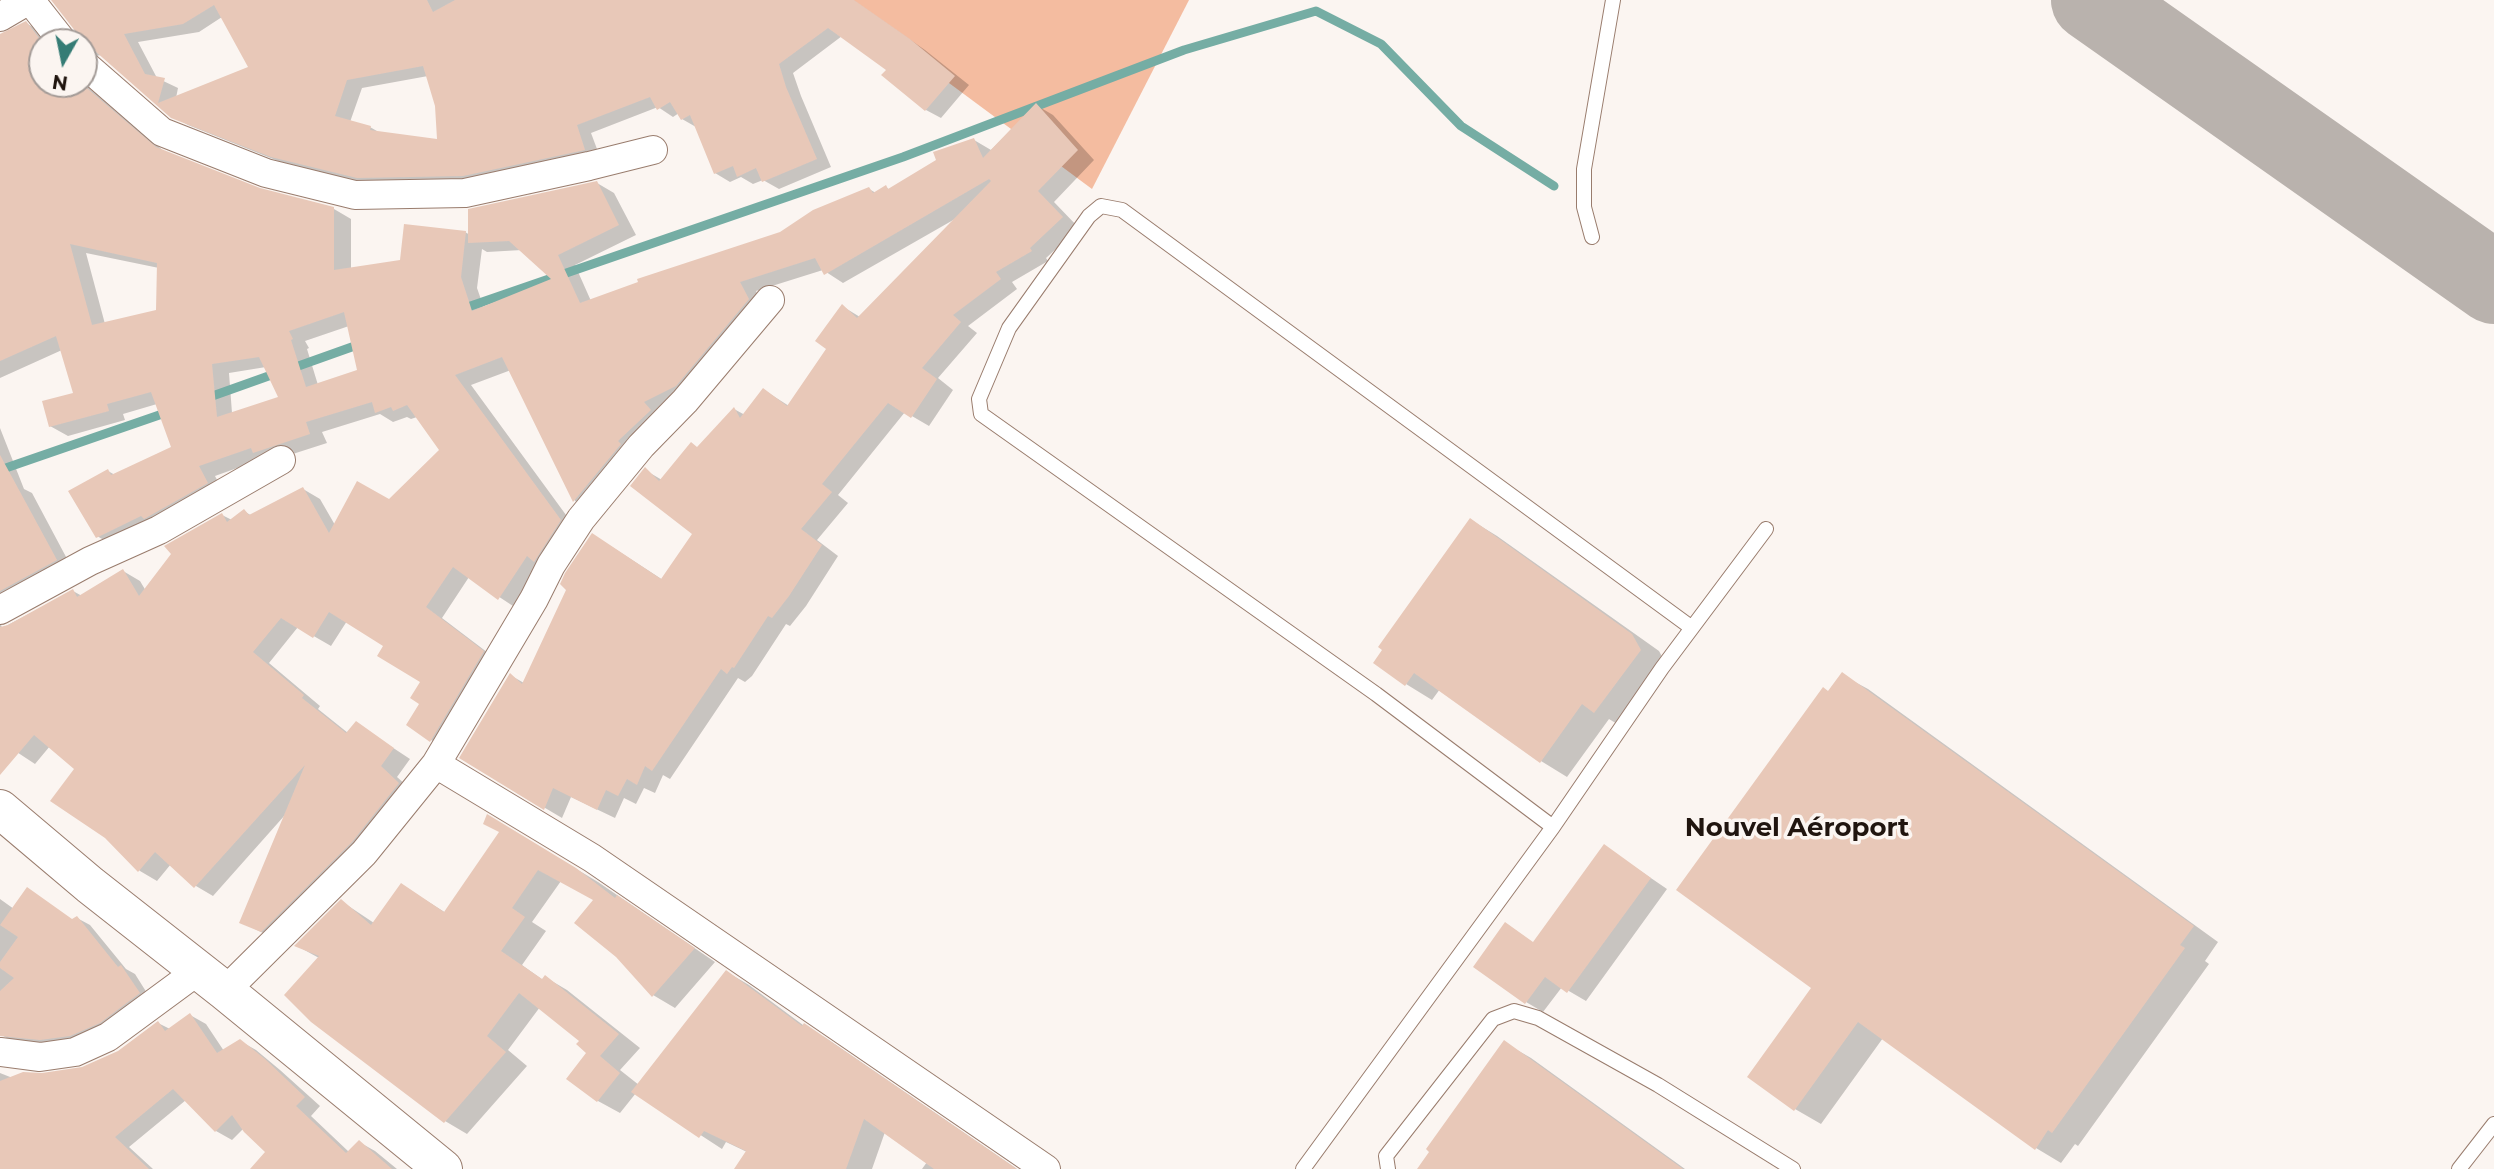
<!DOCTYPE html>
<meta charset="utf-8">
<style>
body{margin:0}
#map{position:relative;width:2494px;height:1169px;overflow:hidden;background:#fbf5f1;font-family:Montserrat,sans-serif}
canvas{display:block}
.north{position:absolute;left:28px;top:28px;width:70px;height:70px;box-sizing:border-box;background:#fbf5f1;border:2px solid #a39b97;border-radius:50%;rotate:189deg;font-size:19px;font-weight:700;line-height:28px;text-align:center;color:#20150f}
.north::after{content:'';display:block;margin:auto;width:24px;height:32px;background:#357c75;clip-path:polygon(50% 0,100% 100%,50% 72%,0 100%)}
</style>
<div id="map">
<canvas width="2494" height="1169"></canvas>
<div class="north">N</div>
</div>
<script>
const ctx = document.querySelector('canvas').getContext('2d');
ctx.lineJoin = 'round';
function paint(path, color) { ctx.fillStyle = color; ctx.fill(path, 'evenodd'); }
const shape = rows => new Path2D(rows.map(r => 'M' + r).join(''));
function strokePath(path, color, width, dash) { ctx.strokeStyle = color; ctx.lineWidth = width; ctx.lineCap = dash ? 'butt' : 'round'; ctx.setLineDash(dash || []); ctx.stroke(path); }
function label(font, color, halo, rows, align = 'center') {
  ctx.font = font + ' Montserrat,sans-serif'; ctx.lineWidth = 7; ctx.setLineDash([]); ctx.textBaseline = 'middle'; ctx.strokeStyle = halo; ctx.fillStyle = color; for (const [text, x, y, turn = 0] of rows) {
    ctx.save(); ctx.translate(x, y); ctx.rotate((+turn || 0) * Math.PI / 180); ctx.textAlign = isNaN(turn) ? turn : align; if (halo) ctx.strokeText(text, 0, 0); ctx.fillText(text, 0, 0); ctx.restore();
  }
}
paint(shape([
 [837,0,1189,0,1092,189]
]), '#f4bca0');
paint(shape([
 [60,0,853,0,925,50,969,85,941,118,926,110,884,75,888,69,842,36,793,73,801,96,831,167,779,189,763,180,753,184,741,177,730,182,715,173,696,127,682,119,679,113,673,117,658,107,591,133,600,157,479,184,373,186,288,165,188,125,172,116,102,55,95,56,84,50,84,42,81,42],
 [222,17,250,68,176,98,178,88,157,78,138,42,199,32],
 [428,76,437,106,439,141,382,134,370,127,350,122,362,88],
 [26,23,43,33,50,42,42,42,42,84,84,84,84,67,85,80,90,88,166,153,259,190,334,209,351,219,351,269,401,261,465,232,470,235,597,183,614,193,636,235,575,265,591,301,781,234,869,189,876,193,886,187,890,190,974,140,991,150,1036,105,1053,115,1094,160,1054,202,1079,228,1046,258,1048,261,1012,282,1017,289,968,326,977,333,938,378,953,390,929,426,905,412,838,495,848,503,817,540,838,556,806,606,790,626,786,624,752,676,745,682,738,678,670,779,663,775,655,793,644,788,636,804,624,798,615,818,571,797,562,818,461,758,510,675,524,683,609,545,663,580,695,533,645,470,662,480,699,448,734,409,745,415,764,390,789,406,829,349,842,306,860,317,955,219,843,283,823,270,756,291,765,310,591,511,575,501,511,370,471,385,577,530,516,608,469,577,442,618,500,662,448,750,431,740,422,703,422,681,386,646,347,621,331,646,298,627,269,663,320,706,318,709,348,733,357,724,410,759,397,777,416,794,279,941,241,922,285,815,213,896,196,886,171,864,157,881,140,871,106,837,76,769,50,746,35,764,0,741,0,428,24,489,32,493,73,570,0,621,2,628,73,591,82,596,123,571,140,581,146,591,222,515,232,520,244,511,252,516,303,489,320,499,335,525,389,501,441,450,417,417,411,419,407,417,393,422,380,414,322,432,327,443,271,461,265,458,215,476,224,493,114,546,97,536,108,471,115,475,173,448,157,404,123,414,125,420,68,436,50,426,75,394,62,350,0,378,0,38],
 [482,249,487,252,522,250,554,280,484,308,477,288],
 [86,253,159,268,158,312,105,324],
 [349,326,359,371,318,385,307,349,309,348,305,341],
 [266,367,280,398,232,413,229,373],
 [1471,520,1497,536,1659,651,1667,666,1622,727,1609,719,1567,777,1541,761,1440,689,1432,700,1406,684],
 [1842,675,1868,689,2218,942,2205,961,2209,964,2078,1146,2075,1144,2061,1163,2036,1148,1883,1038,1821,1124,1795,1109,1814,988,1829,693],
 [510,829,598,882,715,962,675,1008,653,995,595,900,561,881,532,922,546,931,522,965,543,980,545,977,567,990,640,1048,620,1070,639,1085,727,972,749,985,803,1025,826,1038,1017,1169,922,1169,927,1162,885,1132,872,1169,752,1169,747,1152,726,1142,722,1149,636,1093,620,1113,598,1101,589,1052,581,1040,540,1007,508,1050,527,1066,467,1134,445,1121,319,958,297,946,341,901,374,923,402,885,446,913],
 [1604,846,1667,889,1586,1001,1562,987,1543,1012,1526,1002],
 [0,899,14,909,73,920,77,918,90,925,126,969,135,974,152,1001,54,1047,15,1043,0,1034],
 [190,1015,206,1024,224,1051,240,1041,256,1050,280,1070,320,1106,311,1116,349,1152,359,1142,375,1151,397,1169,261,1169,267,1151,244,1128,232,1140,216,1131,186,1100,129,1147,153,1169,0,1169,0,1073,53,1094,82,1069,119,1052,158,1023,170,1029],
 [1505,1043,1531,1058,1685,1169,1419,1169]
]), '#0003');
strokePath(shape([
 [459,310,903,157,1184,50,1316,11,1381,44,1461,126,1554,186],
 [290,369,363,343],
 [204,399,277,373],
 [0,470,168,412]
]), '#75ada4', 9);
strokePath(shape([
 [2092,0,2494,283]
]), '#b9b2ad', 82);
paint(shape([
 [51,0,427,0,433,12,455,0,854,0,910,39,955,76,925,111,881,75,886,70,828,28,779,64,786,87,817,159,762,182,756,168,737,177,733,166,714,174,690,115,681,120,670,102,657,110,650,97,577,125,585,150,463,176,357,178,271,157,171,118,95,51,84,48,84,42,79,42,76,32],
 [214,5,248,67,158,103,165,78,145,74,124,34,183,24],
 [423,66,435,106,437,139,370,130,371,126,335,116,347,80],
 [26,21,42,42,42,84,82,84,156,147,260,188,334,207,334,270,400,260,404,224,466,231,461,277,472,311,551,279,509,241,468,243,468,209,597,181,619,225,558,255,580,303,638,282,637,279,780,232,813,210,869,187,873,193,886,185,888,189,936,160,933,152,974,138,983,158,1036,103,1078,150,1038,191,1063,217,1030,248,1032,251,996,272,1001,279,953,315,961,322,922,368,937,379,911,418,888,403,822,484,832,492,801,529,822,545,789,596,772,618,768,616,734,668,732,667,727,674,721,669,652,771,645,766,637,785,627,779,618,796,606,790,597,810,553,788,544,810,459,758,510,673,522,684,566,590,560,584,565,573,592,533,661,579,692,534,630,486,645,467,659,481,691,442,697,447,734,407,740,418,763,388,787,406,826,349,815,341,842,304,857,318,991,181,989,179,824,275,815,258,740,282,749,299,676,386,644,402,651,410,618,441,621,444,573,502,502,357,455,375,561,520,534,562,527,556,498,600,453,567,426,607,484,651,430,742,406,725,419,704,410,698,420,682,377,656,383,646,329,612,313,638,281,618,253,652,304,695,302,698,346,733,356,721,394,748,381,766,399,783,352,842,261,932,239,923,305,765,194,888,155,852,138,872,105,838,50,801,74,769,34,735,0,775,0,627,8,625,73,589,77,597,123,569,139,596,171,554,164,546,222,513,227,522,244,509,249,515,303,487,329,533,357,481,389,499,439,450,407,405,393,411,391,407,375,413,372,402,306,422,310,434,253,453,251,448,199,466,208,483,151,515,144,519,141,516,96,538,68,491,108,469,111,475,171,447,151,392,107,404,109,411,49,427,42,401,73,393,56,336,0,361,0,34],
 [70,244,157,263,156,310,92,325],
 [344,312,357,370,306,387,291,340,293,339,289,331],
 [259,357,278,397,217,417,212,364],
 [0,455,57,560,0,591],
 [1470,518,1632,634,1641,650,1594,713,1582,704,1540,763,1414,673,1405,686,1373,663,1382,650,1378,647],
 [1842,672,2194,926,2180,945,2185,948,2052,1133,2048,1130,2035,1150,1858,1022,1794,1111,1747,1077,1811,988,1676,890,1823,687,1828,691],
 [487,814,576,868,615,898,617,895,695,948,652,997,616,957,574,923,593,900,538,870,512,908,525,917,501,951,542,979,545,975,619,1034,600,1056,620,1073,597,1102,566,1079,586,1053,576,1044,579,1041,519,993,487,1036,506,1052,444,1123,311,1022,284,995,319,956,294,946,341,899,371,925,401,883,444,912,499,832,483,824],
 [1604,844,1651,878,1567,993,1545,977,1525,1004,1473,967,1505,922,1533,942],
 [27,887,72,919,77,916,118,967,121,965,140,993,100,1023,70,1036,40,1040,0,1036,0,991,14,978,0,968,0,962,18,937,0,925],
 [726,970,802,1026,804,1023,1017,1169,934,1169,864,1119,846,1169,734,1169,746,1151,704,1131,699,1138,631,1092],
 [190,1013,217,1053,240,1039,265,1059,305,1097,296,1106,346,1153,359,1140,392,1169,250,1169,265,1152,244,1132,232,1115,215,1132,173,1089,115,1137,149,1169,0,1169,0,1081,23,1072,42,1073,82,1067,118,1051,158,1021,165,1031],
 [1504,1040,1683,1169,1417,1169,1429,1152,1426,1149]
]), '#e8c8b8');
const lane = shape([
 [1592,237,1584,207,1584,169,1613,0],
 [1553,827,1376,694,981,414,979,399,1009,328,1089,216,1101,206,1122,210,1692,628],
 [1303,1169,1553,827,1662,668,1766,529],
 [1388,1169,1386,1156,1493,1019,1514,1011,1538,1018,1658,1085,1793,1169],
 [2459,1169,2494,1124]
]);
const street = shape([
 [30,0,63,42],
 [0,17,29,0],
 [84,64,162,132,266,173,355,195,465,193,589,166,653,150],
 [0,610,90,561,159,530,281,460],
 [436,764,592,858,1046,1169],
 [225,991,364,853,436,764,534,599,551,565,581,519,641,446,685,401,770,300],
 [0,1052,40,1057,75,1052,108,1037,199,970]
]);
const secondary = shape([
 [0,809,90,885,225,991,443,1169]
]);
strokePath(lane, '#997c6d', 16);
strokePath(street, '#997c6d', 30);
strokePath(secondary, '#997c6d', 40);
strokePath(lane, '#fff', 14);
strokePath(street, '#fff', 28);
strokePath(secondary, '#fff', 38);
label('bold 26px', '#20150f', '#fbf5f1', [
 ["Nouvel Aéroport",1797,828]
]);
</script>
